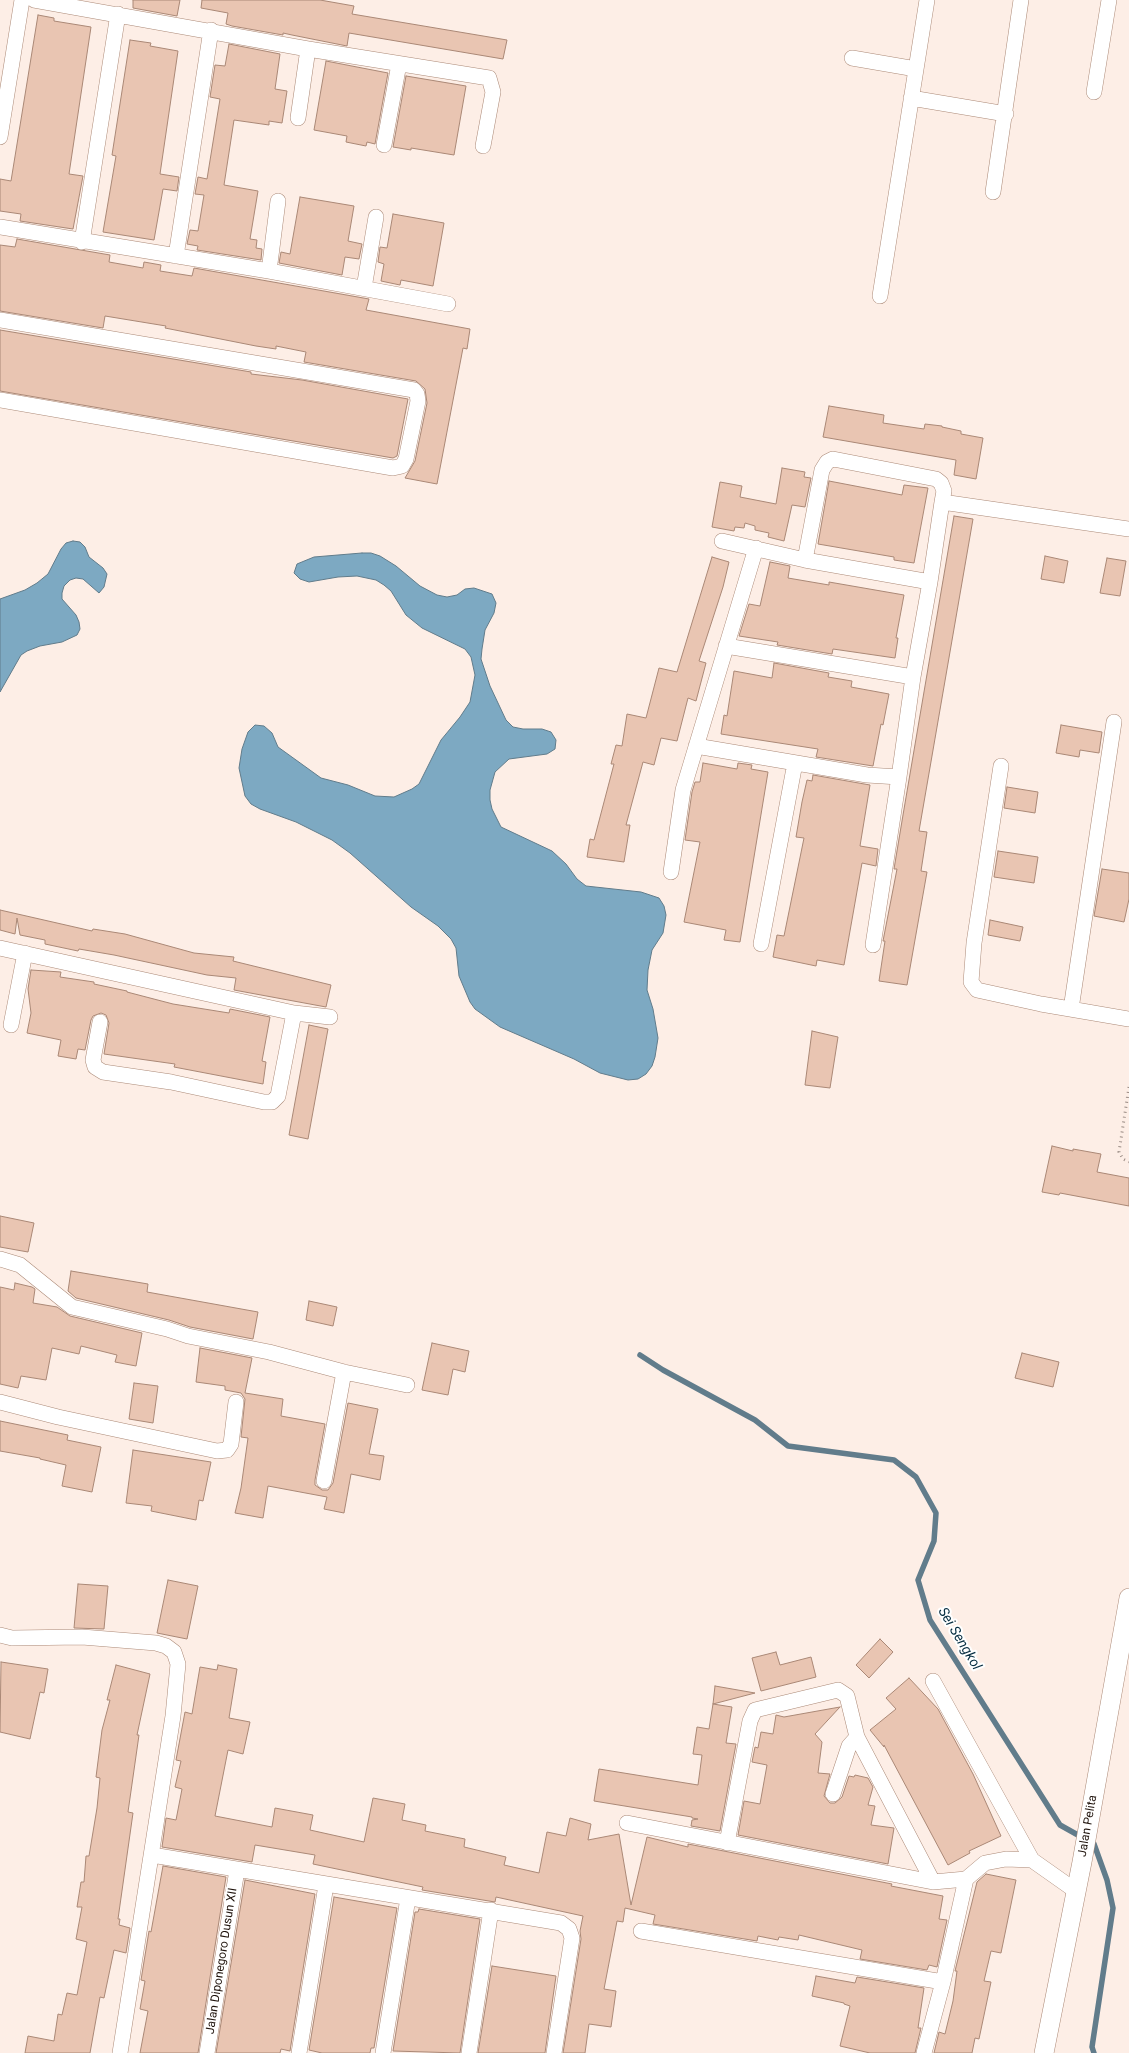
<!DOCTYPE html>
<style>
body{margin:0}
canvas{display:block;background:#fdeee6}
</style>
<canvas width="1129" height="2053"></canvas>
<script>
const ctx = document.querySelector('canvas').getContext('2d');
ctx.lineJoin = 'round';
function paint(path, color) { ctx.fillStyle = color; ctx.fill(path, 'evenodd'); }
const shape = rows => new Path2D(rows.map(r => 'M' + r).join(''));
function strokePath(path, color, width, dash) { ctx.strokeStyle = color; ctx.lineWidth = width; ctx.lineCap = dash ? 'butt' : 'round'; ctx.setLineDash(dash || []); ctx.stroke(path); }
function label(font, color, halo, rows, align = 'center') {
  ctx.font = font + ' Roboto,sans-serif'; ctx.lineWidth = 4; ctx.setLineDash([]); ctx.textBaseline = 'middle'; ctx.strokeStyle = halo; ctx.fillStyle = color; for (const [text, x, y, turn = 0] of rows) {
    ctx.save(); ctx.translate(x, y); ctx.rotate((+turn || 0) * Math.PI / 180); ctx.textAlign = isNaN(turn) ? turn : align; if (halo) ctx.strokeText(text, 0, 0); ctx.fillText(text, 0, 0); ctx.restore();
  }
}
const water = shape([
 [73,541,80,542,85,547,89,557,103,568,107,574,104,587,99,593,83,579,76,578,70,580,64,586,62,593,62,599,76,615,79,622,80,629,77,635,62,642,40,646,27,651,21,655,0,692,0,599,25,590,37,583,48,574,61,549,66,543,73,541],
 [362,553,371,553,380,556,396,566,420,586,437,595,447,597,457,595,465,589,474,588,492,594,496,603,494,613,485,630,482,649,481,659,490,686,506,720,513,727,523,729,542,729,551,732,556,740,555,749,547,754,509,759,495,772,490,790,490,800,492,809,501,827,552,851,566,864,577,879,586,886,641,892,659,898,664,906,666,915,663,933,652,950,648,970,647,990,653,1009,658,1038,655,1057,652,1066,646,1074,638,1079,628,1080,600,1073,574,1059,500,1027,475,1009,470,1002,459,976,456,948,451,939,438,926,411,907,350,853,332,840,296,822,260,809,251,804,245,796,239,768,242,749,248,732,255,725,264,726,272,733,278,747,321,778,348,785,375,796,394,797,412,789,419,784,441,740,460,717,470,702,475,675,471,657,465,649,422,628,406,615,391,591,384,585,376,580,357,576,338,577,309,582,300,579,294,573,297,564,314,557,362,553]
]);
paint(water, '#7da9c2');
strokePath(water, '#617c8b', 1);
strokePath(shape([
 [640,1355,663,1370,755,1420,788,1446,894,1460,916,1477,936,1513,934,1541,918,1580,930,1620,1060,1825,1094,1844,1107,1880,1113,1908,1092,2047,1094,2053]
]), '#617c8b', 5.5);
const building = shape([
 [133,0,180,0,177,16,133,8,133,0],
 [202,0,320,0,354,6,352,14,507,40,503,59,349,33,347,46,292,35,283,33,283,35,232,26,226,24,228,13,201,8,202,0],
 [38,15,54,18,54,21,91,27,69,174,83,176,73,229,20,221,21,214,0,211,0,179,11,181,38,15],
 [130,40,151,43,150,46,178,51,160,174,179,177,177,191,163,189,154,240,103,232,116,156,112,155,130,40],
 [229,44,280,54,275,89,287,91,282,123,269,121,269,125,234,120,224,185,258,191,250,239,257,240,256,248,262,249,261,260,197,250,198,246,187,244,190,230,198,231,204,195,195,194,198,177,207,179,220,99,210,97,215,65,225,66,229,44],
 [326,61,388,73,375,144,367,142,366,146,346,142,347,136,314,130,326,61],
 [406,76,466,86,454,155,411,148,411,150,393,147,406,76],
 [300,197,354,206,348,241,362,244,359,259,345,257,342,275,279,263,281,252,290,254,300,197],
 [393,214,444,223,433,286,401,280,400,285,381,281,384,264,378,262,380,247,387,248,393,214],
 [17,239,110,255,109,262,143,268,144,262,161,265,160,271,192,276,194,268,369,299,366,310,470,329,467,349,463,348,437,484,405,478,415,461,427,403,425,389,416,381,304,362,306,352,276,346,276,349,256,346,165,328,166,326,105,316,103,328,0,311,0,245,15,247,17,239],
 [0,330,251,372,251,374,302,380,408,399,397,456,393,458,0,391,0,330],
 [829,406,884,415,883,423,924,429,925,424,942,426,942,427,961,431,961,434,983,438,976,479,954,475,956,460,823,437,829,406],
 [782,468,805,472,804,477,811,478,805,507,792,505,784,541,768,537,769,533,755,530,755,526,745,523,744,528,735,527,734,531,712,527,720,482,742,486,740,497,776,504,782,468],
 [829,481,902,495,904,485,928,488,914,563,894,560,894,557,818,544,829,481],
 [954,516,973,519,919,831,927,832,921,871,927,872,907,985,879,981,885,941,883,941,897,869,894,869,903,815,954,516],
 [1045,556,1068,561,1064,583,1041,579,1045,556],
 [712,557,729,562,723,587,699,661,706,663,696,701,688,698,677,741,661,738,654,765,643,762,626,825,630,825,624,862,587,857,590,839,594,840,614,764,611,764,616,745,622,746,627,714,646,718,659,668,677,672,712,557],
 [1107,558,1126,561,1120,596,1100,593,1107,558],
 [770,562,790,566,788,578,829,585,829,582,904,595,896,638,898,638,895,658,833,649,832,654,777,645,778,642,739,636,749,604,760,606,770,562],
 [774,663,829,673,828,677,852,681,851,687,889,694,883,725,881,724,873,766,816,757,818,749,721,734,724,715,727,716,734,671,772,678,774,663],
 [1061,725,1102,732,1099,753,1080,750,1079,757,1056,753,1061,725],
 [703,763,737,769,738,763,752,765,751,769,768,772,740,942,724,940,726,930,684,922,700,842,685,840,692,792,695,782,700,782,703,763],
 [813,775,870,785,860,846,878,849,876,866,862,863,844,965,817,960,816,966,773,957,777,935,784,936,804,838,796,837,802,802,807,780,812,781,813,775],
 [1007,787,1038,792,1035,813,1004,808,1007,787],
 [998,851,1038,857,1034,883,994,877,998,851],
 [1102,869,1129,873,1129,899,1124,922,1094,916,1102,869],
 [0,910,92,931,93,929,125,934,194,953,234,957,233,961,331,985,326,1007,234,990,236,978,207,975,114,955,79,949,78,951,45,944,45,940,20,935,17,918,15,934,0,930,0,910],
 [990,920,1023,927,1020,941,988,935,990,920],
 [31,970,61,972,60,977,94,982,94,984,127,991,127,992,173,1004,229,1013,230,1009,270,1017,262,1061,266,1062,263,1084,174,1067,175,1064,104,1054,109,1023,106,1015,101,1013,93,1016,91,1020,85,1050,78,1049,76,1059,58,1056,61,1040,27,1033,31,1013,28,989,31,970],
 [309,1025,328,1029,308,1139,289,1135,309,1025],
 [812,1031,838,1037,830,1088,805,1085,812,1031],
 [1052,1146,1073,1151,1073,1149,1101,1154,1097,1172,1129,1178,1129,1206,1060,1193,1059,1195,1042,1192,1052,1146],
 [0,1216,34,1223,28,1252,0,1247,0,1216],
 [71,1271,148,1284,147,1292,258,1312,253,1339,190,1327,169,1320,76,1298,68,1291,71,1271],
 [15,1283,32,1287,35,1289,33,1303,57,1307,70,1316,142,1333,136,1366,115,1362,117,1355,81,1346,79,1354,52,1348,46,1380,21,1376,18,1388,0,1384,0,1287,14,1290,15,1283],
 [309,1301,337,1307,333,1326,306,1320,309,1301],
 [432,1343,469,1351,465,1372,453,1369,448,1395,422,1390,432,1343],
 [200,1348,252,1358,245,1393,283,1399,281,1416,325,1424,315,1480,315,1485,322,1490,328,1490,333,1483,348,1403,378,1409,369,1454,384,1456,380,1480,351,1474,344,1513,324,1509,327,1497,268,1486,263,1518,235,1513,241,1488,248,1438,241,1437,245,1399,241,1393,225,1390,225,1386,196,1382,200,1348],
 [1022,1353,1059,1362,1053,1387,1015,1378,1022,1353],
 [134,1383,158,1386,153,1423,129,1419,134,1383],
 [0,1421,68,1435,67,1440,101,1447,92,1492,62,1486,66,1465,40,1459,40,1458,0,1451,0,1421],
 [133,1450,211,1462,203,1501,199,1500,196,1520,151,1511,152,1506,126,1503,133,1450],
 [168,1580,198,1586,187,1639,157,1633,168,1580],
 [78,1584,108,1586,104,1629,74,1628,78,1584],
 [880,1639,893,1652,869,1678,856,1665,880,1639],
 [776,1652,780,1665,811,1657,816,1677,761,1691,752,1658,776,1652],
 [1,1662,48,1669,44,1693,40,1692,30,1739,0,1732,1,1662],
 [116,1665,150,1674,137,1735,139,1735,128,1812,133,1813,118,1919,120,1919,119,1925,130,1928,126,1953,114,1950,104,1998,100,1997,90,2053,25,2053,28,2036,54,2041,58,2014,62,2015,67,1993,77,1995,87,1942,76,1939,82,1907,77,1907,81,1882,84,1882,86,1856,89,1856,97,1808,100,1778,96,1777,102,1730,110,1700,107,1700,116,1665],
 [218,1665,237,1669,229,1718,250,1722,243,1754,228,1750,215,1816,272,1827,275,1808,313,1815,310,1830,364,1842,373,1798,405,1804,402,1820,426,1825,425,1831,465,1839,464,1847,506,1857,504,1865,539,1873,547,1832,566,1836,570,1818,591,1824,588,1840,619,1834,631,1905,647,1837,688,1847,688,1844,892,1884,891,1886,943,1896,939,1919,947,1920,937,1967,929,1965,927,1970,860,1959,862,1950,799,1935,798,1940,779,1937,778,1940,758,1936,757,1941,653,1924,655,1915,625,1908,623,1922,617,1921,604,1989,616,1991,611,2027,589,2024,585,2053,563,2053,581,1939,580,1931,583,1916,496,1897,495,1902,422,1890,423,1887,313,1864,315,1855,255,1845,252,1862,162,1847,166,1818,176,1820,182,1789,175,1787,181,1761,176,1760,185,1712,192,1714,200,1667,217,1670,218,1665],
 [909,1678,938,1709,973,1774,1001,1836,969,1851,970,1853,948,1865,884,1745,884,1747,870,1730,896,1709,886,1698,909,1678],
 [715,1686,755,1693,713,1704,715,1686],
 [713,1704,732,1707,726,1743,736,1744,720,1831,691,1826,692,1820,698,1819,692,1818,692,1817,594,1801,599,1769,698,1785,702,1755,693,1754,697,1727,709,1729,713,1704],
 [840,1707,815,1734,822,1742,818,1773,830,1774,824,1796,830,1803,835,1803,842,1797,849,1776,854,1777,855,1775,868,1778,873,1787,868,1805,875,1806,871,1825,894,1828,888,1864,738,1835,744,1801,760,1804,767,1765,752,1762,755,1747,758,1748,761,1732,773,1734,776,1715,784,1717,840,1707],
 [163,1866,226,1877,198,2053,140,2053,148,2011,140,2009,145,1981,141,1980,149,1931,151,1932,163,1866],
 [986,1874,1016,1880,1001,1953,991,1951,984,1981,991,1982,979,2039,975,2038,972,2053,934,2053,939,2032,945,2034,953,2001,957,1971,955,1971,977,1882,986,1874],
 [245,1880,315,1894,290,2051,281,2049,280,2053,216,2053,245,1880],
 [334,1897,397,1908,374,2048,371,2048,370,2053,322,2053,309,2050,334,1897],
 [419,1909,480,1919,460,2053,393,2051,415,1912,418,1912,419,1909],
 [492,1966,556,1976,545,2053,478,2053,492,1966],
 [816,1976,855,1983,857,1977,924,1988,918,2028,921,2028,915,2053,870,2053,840,2046,850,2006,844,2004,844,2003,812,1996,816,1976]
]);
paint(building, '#e9c5b2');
strokePath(building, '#aa8876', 1);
const minor = shape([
 [34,0,308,49,489,78,493,92,483,146],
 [852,58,916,69],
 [1094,92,1109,0],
 [911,98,1006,114],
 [298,118,308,49],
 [0,137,22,0],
 [384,145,399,64],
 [993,192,1021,0],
 [0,227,269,271,448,304],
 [82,242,118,14],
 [176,256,211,30],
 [269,271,278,201],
 [364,288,376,217],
 [880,296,927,0],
 [0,320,414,390,417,394,418,401,406,459,402,466,393,468,0,400],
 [722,541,805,560],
 [930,582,942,502],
 [726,646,913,677],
 [696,746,867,775,899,777,913,677,930,582,805,560,822,470,827,462,833,459,936,479,941,483,944,491,942,502,1129,529],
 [1001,766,974,943,971,982,977,990,1041,1004,1129,1019],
 [671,872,683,790,756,548],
 [761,944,795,763],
 [873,945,899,777],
 [0,948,294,1013,330,1017],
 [1071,1009,1114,722],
 [100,1022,93,1060,95,1067,103,1072,171,1082,264,1102,272,1102,278,1096,294,1013],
 [11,1025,25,953],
 [0,1259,20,1265,72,1307,167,1329,188,1336,269,1352,344,1372,407,1385],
 [0,1402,58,1417,217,1451,227,1450,231,1444,236,1402],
 [324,1481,344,1372],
 [0,1635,12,1638,82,1637,156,1643,166,1646,174,1652,178,1664,173,1716,120,2053],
 [933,1681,1032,1860,1076,1891],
 [857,1737,933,1882],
 [627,1823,933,1882,966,1879],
 [727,1843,750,1721,755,1710,838,1690,847,1696,857,1737,849,1746,833,1794],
 [152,1855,561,1923,569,1929,572,1938,554,2053],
 [641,1931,943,1982],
 [207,2053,237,1870],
 [299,2053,326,1885],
 [383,2053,408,1898],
 [469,2053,491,1910],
 [924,2053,943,1982,966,1879,985,1863,1006,1859,1032,1860]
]);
const tertiary = shape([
 [1044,2053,1082,1862,1129,1598]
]);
strokePath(minor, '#ac8a78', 16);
strokePath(tertiary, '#ac8a78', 20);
strokePath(shape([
 [1129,1087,1119,1152,1123,1159,1129,1162]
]), '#998b84', 3, [1, 4]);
strokePath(minor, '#fff', 15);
strokePath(tertiary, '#fff', 19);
label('12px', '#1f130c', '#fff', [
 ["Jalan Pelita",1088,1826,-80],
 ["Jalan Diponegoro Dusun XII",222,1961,-81]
]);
label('italic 14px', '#072e41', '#fff', [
 ["Sei Sengkol",959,1639,59]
]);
</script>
